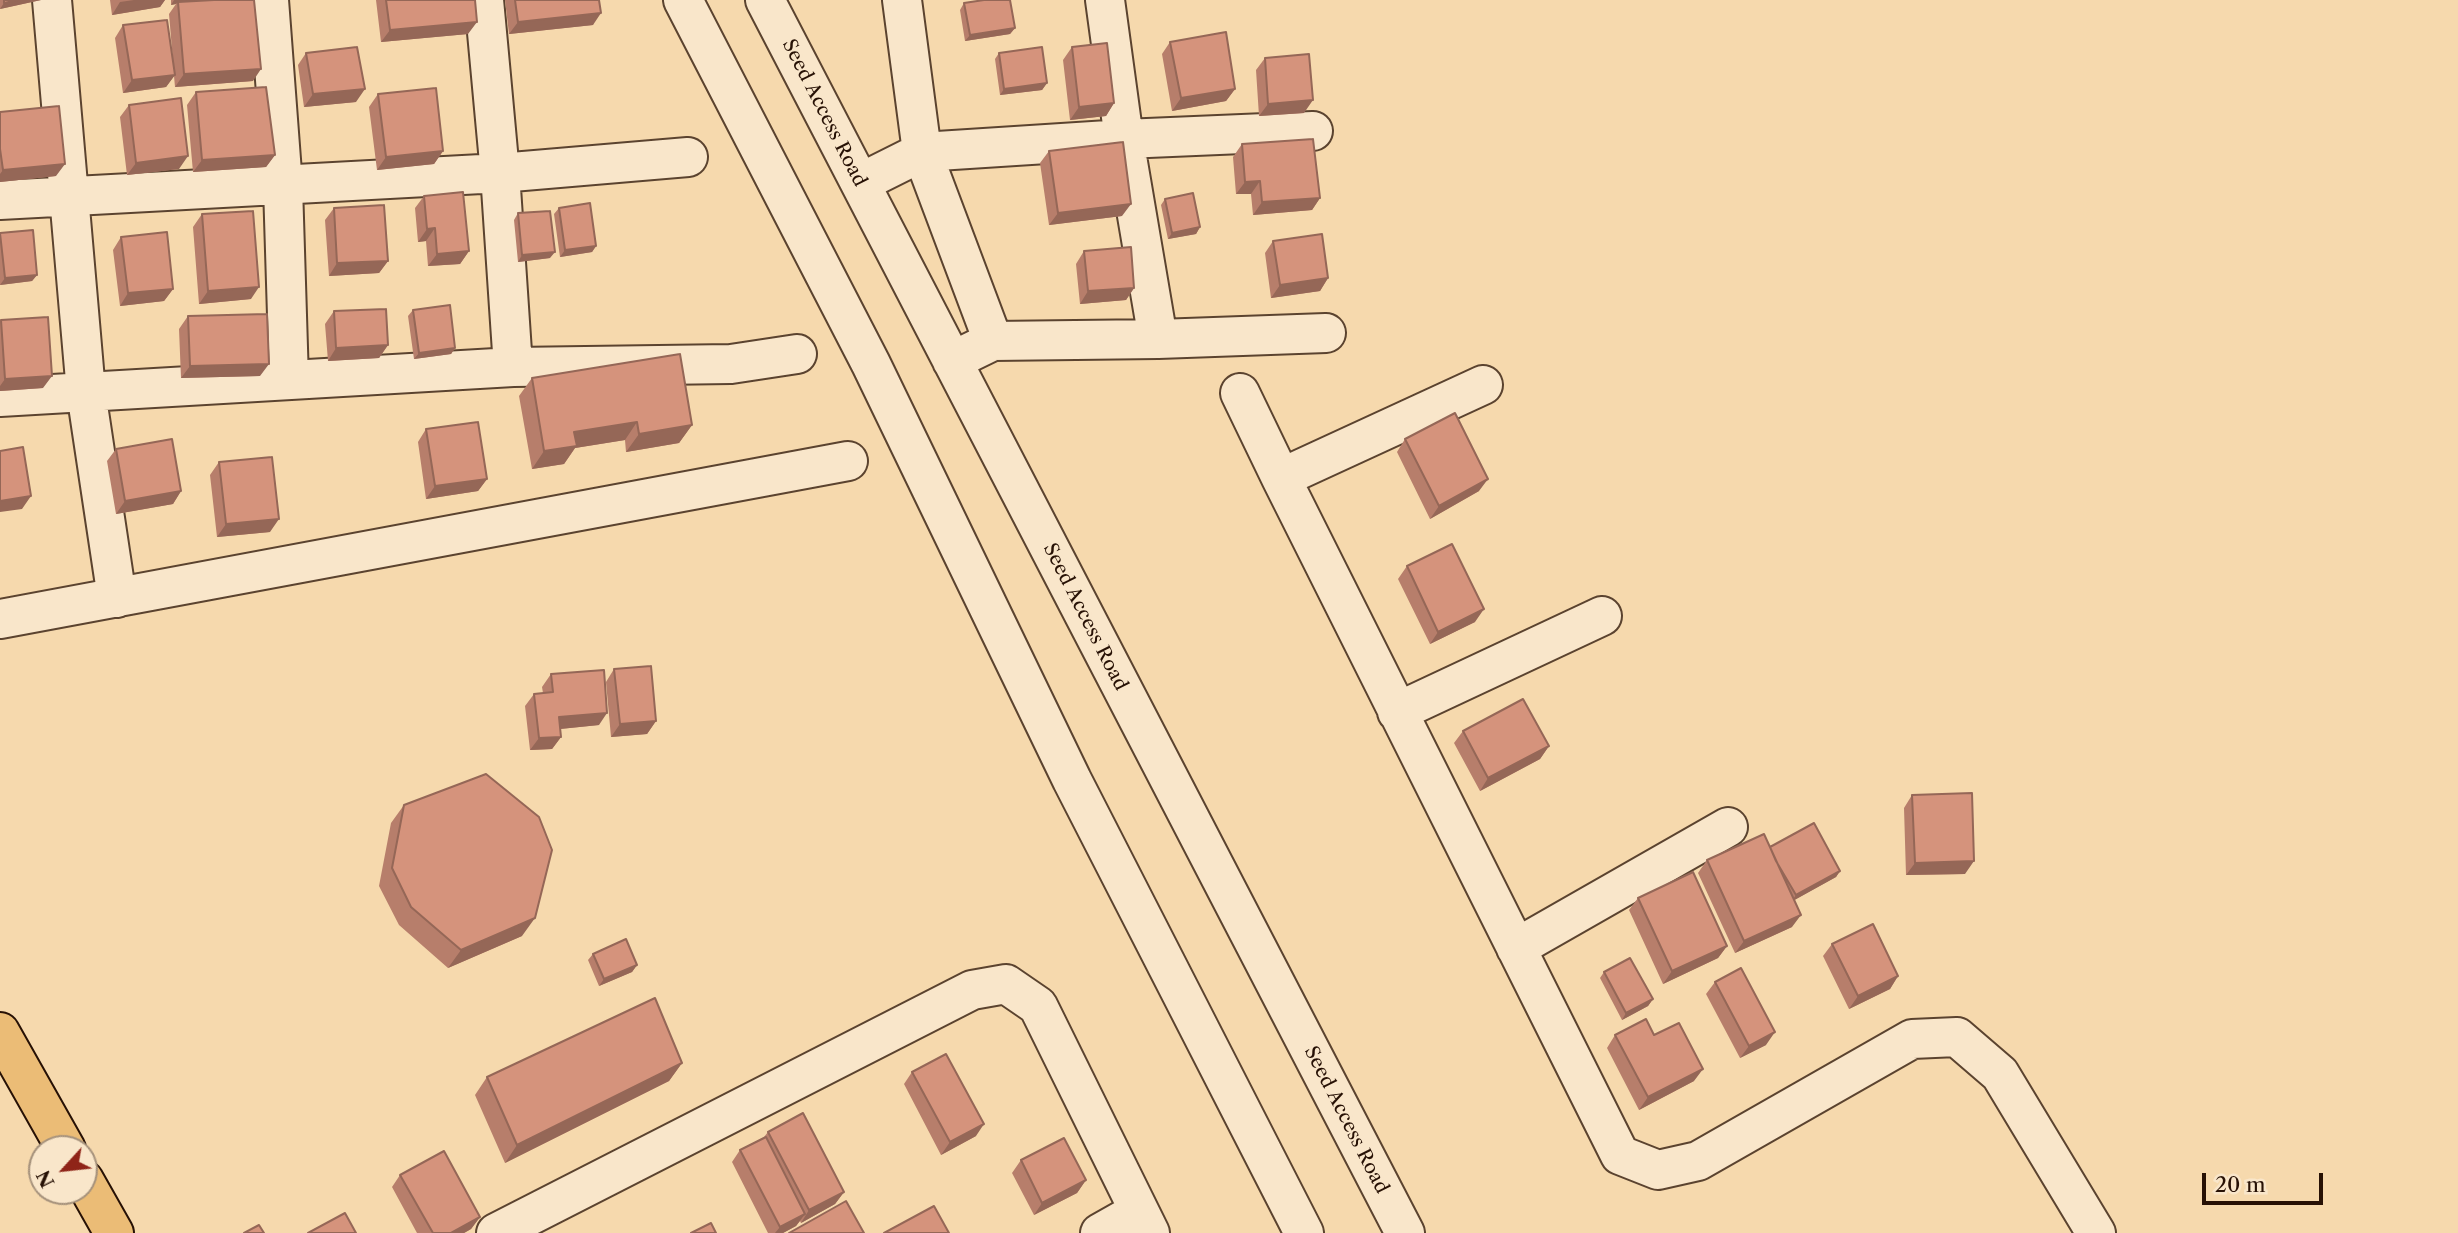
<!DOCTYPE html>
<style>
body{margin:0}
#map{position:relative;width:2458px;height:1233px;overflow:hidden;background:#f6d9ad;font-family:"Libre Caslon Text",serif}
canvas{display:block}
.north{position:absolute;left:28px;top:1135px;width:70px;height:70px;box-sizing:border-box;background:#f9e6ca;border:2px solid #a5917b;border-radius:50%;rotate:243deg;font-size:19px;font-weight:700;line-height:28px;text-align:center;color:#271105}
.north::after{content:'';display:block;margin:auto;width:24px;height:32px;background:#8f2418;clip-path:polygon(50% 0,100% 100%,50% 72%,0 100%)}
.scale{position:absolute;left:2202px;top:1173px;width:121px;height:32px;box-sizing:border-box;border:4px solid #271105;border-top:0;padding-left:9px;font-size:21px;line-height:24px;white-space:nowrap;color:#271105;-webkit-text-stroke:5px #f9e6ca;paint-order:stroke}
</style>
<div id="map">
<canvas width="2458" height="1233"></canvas>
<div class="north">N</div>
<div class="scale">20 m</div>
</div>
<script>
const ctx = document.querySelector('canvas').getContext('2d');
ctx.lineJoin = 'round';
const shape = rows => new Path2D(rows.map(r => 'M' + r).join(''));
function strokePath(path, color, width, dash) { ctx.strokeStyle = color; ctx.lineWidth = width; ctx.lineCap = dash ? 'butt' : 'round'; ctx.setLineDash(dash || []); ctx.stroke(path); }
function paint(path, color) { ctx.fillStyle = color; ctx.fill(path, 'evenodd'); }
function label(font, color, halo, rows, align = 'center') {
  ctx.font = font + ' "Libre Caslon Text",serif'; ctx.lineWidth = 6; ctx.setLineDash([]); ctx.textBaseline = 'middle'; ctx.strokeStyle = halo; ctx.fillStyle = color; for (const [text, x, y, turn = 0] of rows) {
    ctx.save(); ctx.translate(x, y); ctx.rotate((+turn || 0) * Math.PI / 180); ctx.textAlign = isNaN(turn) ? turn : align; if (halo) ctx.strokeText(text, 0, 0); ctx.fillText(text, 0, 0); ctx.restore();
  }
}
const minor = shape([
 [52,0,86,392,117,598],
 [269,0,283,186,289,380],
 [484,0,500,173,513,367],
 [683,0,871,364,1072,780,1304,1233],
 [765,0,1405,1233],
 [902,0,922,152,993,341],
 [1105,0,1124,139,1158,339],
 [860,183,922,152,1124,139,1313,131],
 [0,200,500,173,688,157],
 [952,361,993,341,1158,339,1326,333],
 [1240,393,1281,478,1620,1155,1658,1170,1698,1161,1912,1039,1957,1037,2000,1074,2096,1233],
 [0,397,513,367,731,364,797,354],
 [1281,478,1483,385],
 [0,619,848,461],
 [1397,712,1602,616],
 [1516,948,1728,827],
 [496,1233,972,990,1006,984,1038,1006,1150,1233],
 [1100,1233,1139,1211]
]);
const major = shape([
 [0,1032,66,1149],
 [84,1180,114,1233]
]);
strokePath(minor, '#5b432f', 42);
strokePath(major, '#271105', 42);
strokePath(minor, '#f9e6ca', 38);
strokePath(major, '#ebbc76', 38);
paint(shape([
 [0,0,41,0,0,9],
 [110,0,165,0,160,7,112,15],
 [171,0,254,0,253,81,175,87,174,76,166,87,123,93,115,38,123,25,173,61,169,14,176,4,171,5],
 [376,0,475,0,468,34,381,42],
 [505,0,599,0,593,25,509,34],
 [964,3,1015,28,1010,34,965,41,960,10],
 [1170,42,1235,89,1226,101,1172,111,1162,54],
 [1072,47,1114,103,1106,116,1070,120,1063,60],
 [306,53,356,102,304,107,298,65],
 [999,53,1047,83,1042,90,1000,95,995,59],
 [1265,58,1304,113,1259,116,1256,70],
 [196,92,275,155,266,167,193,172,187,105],
 [378,94,443,151,434,164,377,170,369,107],
 [129,105,179,169,127,175,120,117],
 [0,112,56,176,0,182],
 [1242,144,1320,198,1312,210,1253,215,1251,194,1236,194,1233,157],
 [1049,151,1122,216,1049,225,1040,163],
 [424,196,469,251,460,264,428,266,426,241,418,242,415,208],
 [1165,199,1200,227,1196,234,1168,239,1161,205],
 [334,208,388,261,379,273,329,276,325,220],
 [559,208,596,246,592,252,560,257,554,214],
 [518,213,550,258,518,262,514,220],
 [202,214,251,299,199,304,193,227],
 [0,233,37,275,32,281,0,285],
 [121,237,173,289,164,301,120,306,113,250],
 [1273,241,1328,278,1320,291,1271,298,1265,253],
 [1084,251,1134,288,1126,300,1080,304,1076,264],
 [413,310,455,348,451,354,414,359,408,316],
 [334,311,388,345,379,358,328,361,325,324],
 [188,316,260,376,181,378,179,329],
 [1,320,43,388,0,391,0,322],
 [532,378,692,425,679,443,626,452,625,440,575,448,564,464,532,469,519,396],
 [426,429,487,479,478,491,426,499,418,442],
 [1405,439,1479,491,1430,519,1397,452],
 [116,449,181,491,173,504,116,514,107,461],
 [219,462,270,532,217,537,210,475],
 [1407,566,1475,622,1430,644,1398,579],
 [614,669,656,721,647,734,611,737,606,682],
 [551,674,599,725,560,729,561,737,552,749,530,750,525,706,534,694,543,693,542,687],
 [1463,731,1549,746,1540,759,1480,791,1454,743],
 [1912,795,1965,874,1906,875,1904,808],
 [404,805,522,936,448,968,399,925,379,886,391,823],
 [1707,860,1840,871,1836,877,1794,900,1792,927,1735,953,1698,873],
 [1638,898,1727,946,1718,958,1663,984,1629,910],
 [1832,944,1898,976,1890,989,1849,1009,1823,956],
 [593,954,637,965,632,972,599,986,588,960],
 [1604,972,1653,999,1648,1006,1622,1020,1600,978],
 [1715,982,1766,1045,1740,1058,1706,994],
 [1615,1035,1654,1035,1694,1081,1639,1110,1607,1048],
 [682,1063,669,1081,505,1163,475,1095,487,1077],
 [912,1072,976,1136,941,1155,904,1084],
 [768,1132,844,1192,835,1204,801,1223,800,1221,796,1226,783,1233,768,1233,732,1162,740,1150,764,1137],
 [1021,1160,1086,1180,1077,1193,1034,1215,1012,1173],
 [400,1175,480,1217,471,1229,464,1233,417,1233,392,1187]
]), '#b77e6b');
paint(shape([
 [18,0,41,0,0,9,4,3],
 [134,0,165,0,160,7,112,15,120,2],
 [174,0,211,0,178,2,176,4,171,5],
 [601,13,593,25,509,34,518,22],
 [477,22,468,34,381,42,390,30],
 [1015,28,1010,34,965,41,970,35],
 [261,69,253,81,175,87,184,74],
 [175,75,166,87,123,93,132,80],
 [1047,83,1042,90,1000,95,1004,89],
 [365,89,356,102,304,107,313,94],
 [1235,89,1226,101,1172,111,1181,98],
 [1313,100,1304,113,1259,116,1268,104],
 [1114,103,1106,116,1070,120,1079,107],
 [443,151,434,164,377,170,386,157],
 [275,155,266,167,193,172,202,160],
 [188,156,179,169,127,175,136,163],
 [65,164,56,176,0,182,0,174,3,170],
 [1260,181,1251,194,1236,194,1245,182],
 [1320,198,1312,210,1253,215,1262,202],
 [1131,204,1122,216,1049,225,1058,213],
 [1200,227,1196,234,1168,239,1172,233],
 [435,228,426,241,418,242,427,229],
 [596,246,592,252,560,257,565,250],
 [469,251,460,264,428,266,437,254],
 [555,252,550,258,518,262,522,255],
 [388,261,379,273,329,276,337,263],
 [37,275,32,281,0,285,5,278],
 [1328,278,1320,291,1271,298,1280,285],
 [259,287,251,299,199,304,208,291],
 [1134,288,1126,300,1080,304,1088,291],
 [173,289,164,301,120,306,128,293],
 [388,345,379,358,328,361,336,348],
 [455,348,451,354,414,359,419,353],
 [269,364,260,376,181,378,190,366],
 [52,376,43,388,0,391,0,386,5,379],
 [637,422,625,440,575,448,564,464,532,469,544,451,574,432],
 [692,425,679,443,626,452,639,434],
 [487,479,478,491,426,499,435,486],
 [1488,479,1479,491,1430,519,1439,506],
 [181,491,173,504,116,514,125,501],
 [31,496,22,509,0,512,0,501],
 [279,519,270,532,217,537,226,524],
 [1484,609,1475,622,1430,644,1438,632],
 [607,713,599,725,550,730,559,717],
 [656,721,647,734,611,737,620,724],
 [561,737,552,749,530,750,539,738],
 [1549,746,1540,759,1480,791,1488,778],
 [1974,861,1965,874,1906,875,1915,863],
 [1840,871,1836,877,1791,902,1796,895],
 [1801,915,1792,927,1735,953,1744,941],
 [535,918,522,936,448,968,461,950],
 [1727,946,1718,958,1663,984,1672,971],
 [637,965,632,972,599,986,604,979],
 [1898,976,1890,989,1849,1009,1858,996],
 [1653,999,1648,1006,1622,1020,1626,1013],
 [1775,1032,1766,1045,1740,1058,1749,1046],
 [682,1063,669,1081,505,1163,517,1145],
 [1703,1069,1694,1081,1639,1110,1648,1097],
 [984,1124,976,1136,941,1155,950,1142],
 [1086,1180,1077,1193,1034,1215,1042,1203],
 [844,1192,835,1204,801,1223,809,1210],
 [805,1214,796,1226,783,1233,775,1233,780,1227],
 [480,1217,471,1229,464,1233,451,1233]
]), '#956757');
const building = shape([
 [4,0,18,0,4,3,4,0],
 [214,0,254,0,261,69,184,74,178,2,214,0],
 [386,0,475,0,477,22,390,30,386,0],
 [515,0,599,0,601,13,518,22,515,0],
 [984,0,1010,0,1015,28,970,35,964,3,984,0],
 [167,20,175,75,132,80,123,25,167,20],
 [1226,32,1235,89,1181,98,1170,42,1226,32],
 [1107,43,1114,103,1079,107,1072,47,1107,43],
 [357,47,365,89,313,94,306,53,357,47],
 [1042,47,1047,83,1004,89,999,53,1042,47],
 [1309,54,1313,100,1268,104,1265,58,1309,54],
 [266,87,275,155,202,160,196,92,266,87],
 [436,88,443,151,386,157,378,94,436,88],
 [181,98,188,156,136,163,129,105,181,98],
 [59,106,65,164,3,170,0,149,0,112,59,106],
 [1313,139,1320,198,1262,202,1260,181,1245,182,1242,144,1313,139],
 [1123,142,1131,204,1058,213,1049,151,1123,142],
 [463,192,469,251,437,254,435,228,427,229,424,196,463,192],
 [1193,193,1200,227,1172,233,1165,199,1193,193],
 [590,203,596,246,565,250,559,208,590,203],
 [384,205,388,261,337,263,334,208,384,205],
 [253,211,259,287,208,291,202,214,253,211],
 [550,211,555,252,522,255,518,213,550,211],
 [33,230,37,275,5,278,0,233,33,230],
 [167,232,173,289,128,293,121,237,167,232],
 [1322,234,1328,278,1280,285,1273,241,1322,234],
 [1131,247,1134,288,1088,291,1084,251,1131,247],
 [450,305,455,348,419,353,413,310,450,305],
 [386,309,388,345,336,348,334,311,386,309],
 [267,314,269,364,190,366,188,316,267,314],
 [48,317,52,376,5,379,1,320,48,317],
 [680,354,692,425,639,434,637,422,574,432,577,446,544,451,532,378,680,354],
 [1455,413,1488,479,1439,506,1405,439,1455,413],
 [478,422,487,479,435,486,426,429,478,422],
 [172,439,181,491,125,501,116,449,172,439],
 [23,447,31,496,0,501,0,451,23,447],
 [272,457,279,519,226,524,219,462,272,457],
 [1452,544,1484,609,1438,632,1407,566,1452,544],
 [651,666,656,721,620,724,614,669,651,666],
 [604,670,607,713,559,717,561,737,539,738,534,694,553,692,551,674,604,670],
 [1523,699,1549,746,1488,778,1463,731,1523,699],
 [486,774,539,817,552,850,535,918,461,950,411,907,392,868,404,805,486,774],
 [1972,793,1974,861,1915,863,1912,795,1972,793],
 [1814,823,1840,871,1796,895,1776,861,1770,847,1814,823],
 [1764,834,1801,915,1744,941,1707,860,1764,834],
 [1693,872,1727,946,1672,971,1638,898,1693,872],
 [1873,924,1898,976,1858,996,1832,944,1873,924],
 [626,939,637,965,604,979,593,954,626,939],
 [1630,958,1653,999,1626,1013,1604,972,1630,958],
 [1741,968,1775,1032,1749,1046,1715,982,1741,968],
 [655,998,682,1063,517,1145,487,1077,655,998],
 [1646,1019,1654,1035,1679,1023,1703,1069,1648,1097,1615,1035,1646,1019],
 [946,1054,984,1124,950,1142,912,1072,946,1054],
 [803,1113,844,1192,809,1210,768,1132,803,1113],
 [766,1137,805,1214,780,1227,740,1150,766,1137],
 [1064,1138,1086,1180,1042,1203,1021,1160,1064,1138],
 [444,1151,480,1217,451,1233,433,1233,400,1175,444,1151],
 [846,1201,864,1233,789,1233,846,1201],
 [934,1206,949,1233,884,1233,934,1206],
 [345,1213,356,1233,308,1233,345,1213],
 [711,1223,716,1233,691,1233,711,1223],
 [259,1225,264,1233,244,1233,259,1225]
]);
paint(building, '#d5937c');
strokePath(building, '#956757', 2);
label('19px', '#271105', '#f9e6ca', [
 ["Seed Access Road",824,113,63],
 ["Seed Access Road",1085,617,63],
 ["Seed Access Road",1346,1120,63]
]);
</script>
